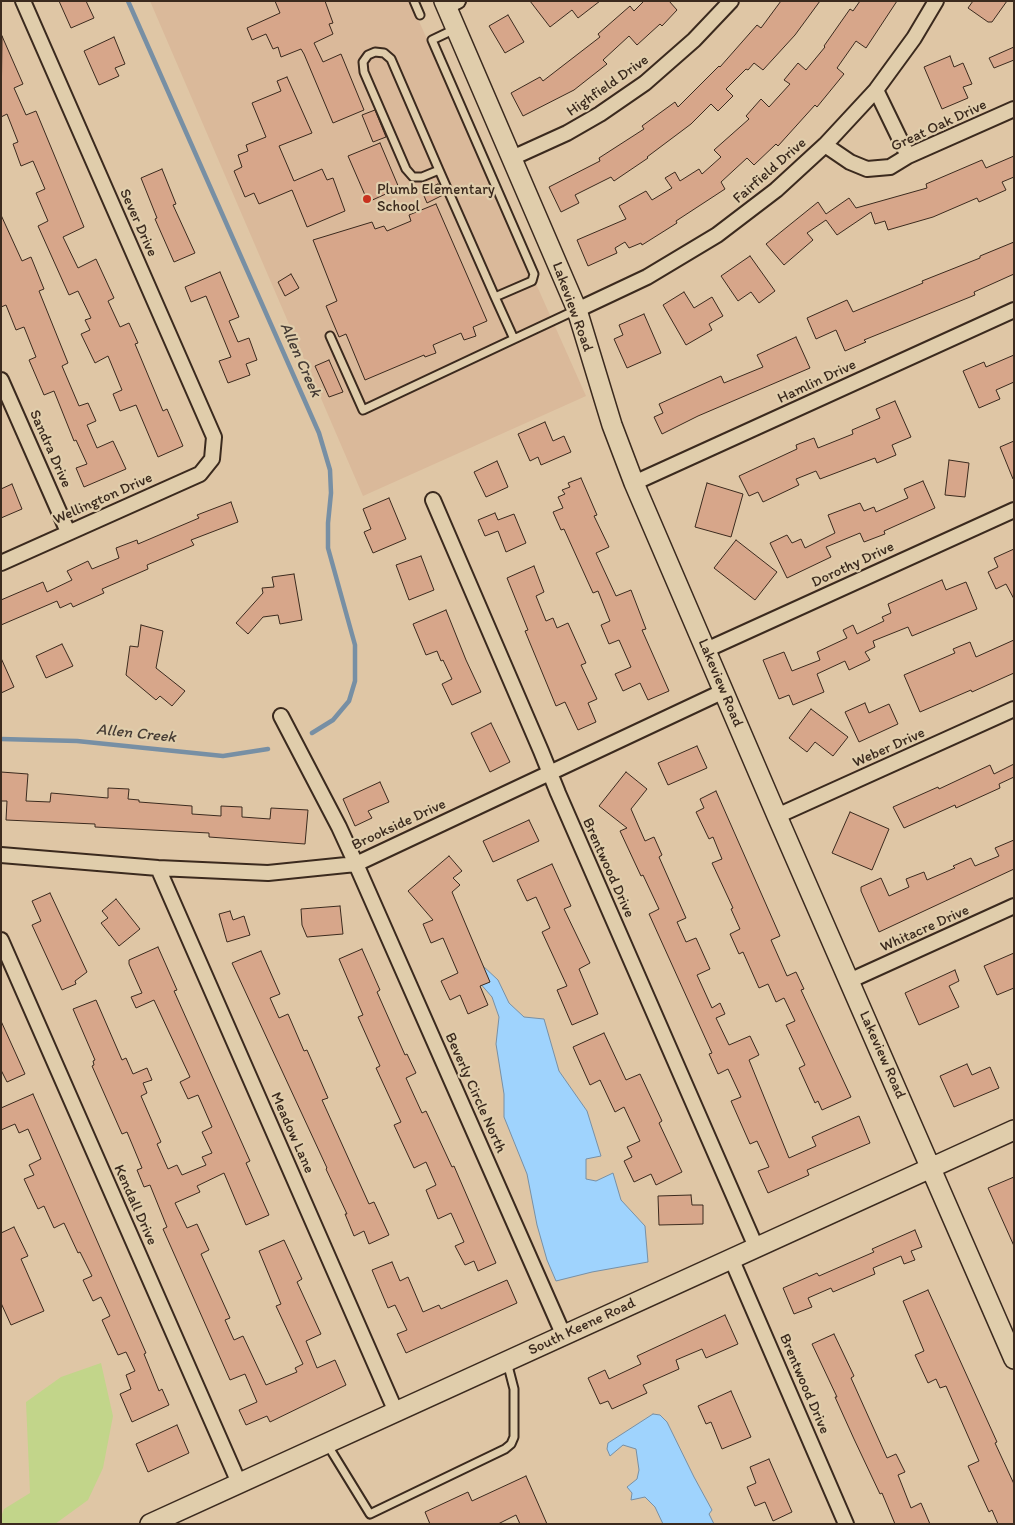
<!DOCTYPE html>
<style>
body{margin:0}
#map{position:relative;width:1015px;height:1525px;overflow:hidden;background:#dfc6a5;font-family:Itim,sans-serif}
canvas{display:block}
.frame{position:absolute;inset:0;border:2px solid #3b2a1e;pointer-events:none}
</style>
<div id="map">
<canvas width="1015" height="1525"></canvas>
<div class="frame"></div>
</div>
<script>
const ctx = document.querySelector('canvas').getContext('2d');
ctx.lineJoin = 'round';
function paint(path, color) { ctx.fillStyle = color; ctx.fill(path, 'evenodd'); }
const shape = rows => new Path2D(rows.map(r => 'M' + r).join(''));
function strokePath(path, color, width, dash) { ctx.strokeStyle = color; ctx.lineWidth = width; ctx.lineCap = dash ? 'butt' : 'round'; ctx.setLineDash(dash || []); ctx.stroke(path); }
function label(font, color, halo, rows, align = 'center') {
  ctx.font = font + ' Itim,sans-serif'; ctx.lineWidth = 4.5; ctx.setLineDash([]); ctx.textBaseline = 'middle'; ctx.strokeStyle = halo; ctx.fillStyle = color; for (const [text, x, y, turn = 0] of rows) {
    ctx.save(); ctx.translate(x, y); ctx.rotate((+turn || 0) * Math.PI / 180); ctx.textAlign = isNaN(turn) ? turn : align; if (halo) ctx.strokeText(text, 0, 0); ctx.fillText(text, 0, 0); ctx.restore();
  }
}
paint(shape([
 [150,1,410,1,586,396,363,496]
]), '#dab99a');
paint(shape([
 [101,1363,113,1416,103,1468,88,1500,55,1524,1,1524,1,1517,4,1509,30,1493,26,1402,61,1377]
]), '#c2d58a');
const water = shape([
 [483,966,498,980,509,1003,524,1017,544,1019,559,1071,587,1111,601,1156,586,1159,586,1179,596,1181,613,1173,621,1200,645,1226,648,1262,592,1272,556,1281,547,1260,537,1225,527,1174,504,1117,504,1094,496,1044,499,1017,492,997,472,974,483,966],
 [653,1414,660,1415,667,1422,694,1477,712,1510,709,1514,714,1524,663,1524,655,1507,645,1497,631,1500,632,1493,627,1487,637,1479,639,1470,636,1449,623,1445,610,1456,607,1449,608,1443,653,1414]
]);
paint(water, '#9fd3fd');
strokePath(water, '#778fa4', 1);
strokePath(shape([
 [128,1,319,433,330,470,331,493,328,523,328,548,355,645,355,681,349,701,333,720,312,733],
 [1,739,77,741,223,756,268,749]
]), '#778fa4', 4.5);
const building = shape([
 [59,1,86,1,94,18,71,28,59,1],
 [275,1,325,1,333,23,329,24,333,34,314,43,323,62,341,54,364,110,333,123,304,54,301,49,281,57,278,47,273,49,266,34,252,40,247,28,280,13,275,1],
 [530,1,600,1,578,18,572,10,550,27,530,1],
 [644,1,669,1,677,10,662,26,660,24,637,45,629,36,603,60,607,64,574,90,523,116,511,93,540,77,543,81,600,37,598,34,630,6,634,11,644,1],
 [781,1,820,1,795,35,763,70,754,63,748,70,746,69,726,89,733,96,718,111,711,104,691,124,647,157,648,158,614,181,611,177,575,195,579,203,561,212,549,187,600,161,599,158,644,129,642,126,675,102,678,107,719,66,720,67,757,25,761,28,781,1],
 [860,1,897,1,866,48,856,41,837,68,844,74,817,107,815,105,778,146,776,144,754,165,747,158,721,182,725,189,676,221,677,223,642,245,641,243,629,248,625,242,615,248,617,253,588,266,577,240,626,219,619,206,646,191,652,200,672,188,665,178,675,172,680,181,699,169,702,174,721,157,714,150,749,119,746,116,761,99,769,107,790,84,784,80,798,63,806,70,825,47,824,46,850,9,853,11,860,1],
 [973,1,1007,1,992,22,988,22,968,8,973,1],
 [508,15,524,42,505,53,489,26,508,15],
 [2,36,23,84,14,88,26,115,36,111,84,227,63,237,78,268,96,259,114,298,108,301,120,327,129,323,138,343,135,344,163,411,167,409,183,446,158,457,136,405,120,411,113,394,122,390,108,356,95,363,81,334,90,330,85,320,91,318,78,291,69,295,38,226,48,221,36,193,45,189,33,161,21,166,13,144,18,142,7,114,1,117,2,36],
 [114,37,125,64,115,68,119,76,99,85,84,51,114,37],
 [1014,47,1014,60,994,68,989,58,1014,47],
 [950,56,954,67,963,63,972,84,963,87,968,98,942,109,924,67,950,56],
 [287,77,312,133,279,146,294,181,322,169,327,180,333,178,345,211,307,227,292,190,259,204,254,193,245,197,234,171,242,167,238,155,248,151,246,145,266,137,252,103,281,91,277,81,287,77],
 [375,110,386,137,373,142,362,115,375,110],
 [380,143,399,188,368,202,348,156,380,143],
 [1014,156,1014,177,1002,182,1006,190,979,202,977,198,933,217,888,230,885,221,875,224,871,212,837,235,826,220,807,233,813,240,784,265,766,244,818,202,826,214,849,198,856,208,927,188,926,184,982,160,986,168,1014,156],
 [162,169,176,204,173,205,195,253,174,262,155,219,157,218,141,178,162,169],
 [438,184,443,195,427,203,422,191,438,184],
 [436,204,487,321,473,327,476,336,464,340,461,333,433,345,436,353,425,357,424,355,365,380,346,334,339,337,326,306,337,301,313,240,372,222,375,229,384,226,387,231,411,221,409,215,436,204],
 [1,215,22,261,31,257,44,289,39,291,68,363,62,366,79,406,88,403,96,421,87,425,97,448,113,441,126,469,84,487,76,468,87,464,76,440,74,441,54,391,44,395,29,360,36,357,24,327,16,330,6,305,1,307,1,215],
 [1014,242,1014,274,974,292,975,295,864,340,866,342,845,351,836,330,816,339,807,318,847,300,853,312,923,283,922,281,980,258,980,256,1014,242],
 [750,256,775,291,759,303,751,292,738,301,721,276,750,256],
 [220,272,239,317,229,321,238,342,249,338,257,360,246,364,250,375,228,383,219,361,231,357,206,296,191,302,185,287,220,272],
 [291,274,299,288,285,296,278,282,291,274],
 [684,292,694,308,712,297,723,316,709,324,712,330,686,345,663,305,684,292],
 [644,314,661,353,627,368,614,339,623,335,619,325,644,314],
 [796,337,810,368,698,416,662,434,654,417,663,413,659,404,721,376,724,383,763,367,757,355,796,337],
 [1014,355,1014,382,996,390,1000,399,979,408,963,371,984,362,986,367,1014,355],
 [329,360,343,392,329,397,315,366,329,360],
 [895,401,911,437,892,445,896,455,877,463,875,458,820,479,816,471,796,479,799,485,763,502,758,492,749,496,739,476,797,449,796,445,814,438,818,448,853,434,852,430,880,418,876,409,895,401],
 [545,422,553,441,564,436,571,452,541,465,538,457,530,461,518,434,545,422],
 [1014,441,1014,479,1013,479,1000,447,1014,441],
 [949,460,969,463,965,497,945,495,949,460],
 [497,461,508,487,486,497,474,472,497,461],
 [581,478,597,515,594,516,609,547,596,553,616,596,631,590,646,629,642,630,669,691,648,700,640,683,623,691,615,674,631,667,619,640,609,644,601,625,610,621,598,591,593,593,564,529,561,530,553,512,563,508,558,497,565,494,562,490,570,487,568,483,581,478],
 [923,481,935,508,884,531,885,534,864,542,860,533,826,547,831,557,787,578,770,543,787,535,792,543,801,539,805,548,835,533,828,515,860,503,864,511,874,507,876,512,908,498,904,489,923,481],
 [707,483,743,494,731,537,695,527,707,483],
 [12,484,22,509,1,518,1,489,12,484],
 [389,498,406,539,373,553,364,532,371,529,363,509,389,498],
 [231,502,238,522,191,540,194,545,147,565,148,569,102,589,104,593,73,607,71,603,60,608,57,601,1,625,1,600,43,582,47,592,72,580,67,571,88,561,92,569,119,558,116,548,137,540,138,544,199,518,197,515,231,502],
 [495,513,498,520,514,514,526,543,506,552,498,531,485,536,478,520,495,513],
 [736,540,777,572,755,600,714,568,736,540],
 [1014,549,1014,599,1006,584,996,589,988,572,998,567,994,558,1014,549],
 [421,556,434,590,409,600,396,565,421,556],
 [534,566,544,592,536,596,546,621,553,618,557,628,568,623,586,663,581,665,597,699,588,703,596,722,578,730,565,702,556,706,525,631,528,630,507,578,534,566],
 [294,574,302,620,280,624,278,615,263,617,248,634,236,623,263,593,262,588,274,587,272,577,294,574],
 [942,580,946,590,966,582,977,609,912,636,908,627,873,641,875,647,865,652,870,660,849,670,845,661,817,674,824,692,793,705,789,695,779,699,763,660,784,652,792,671,820,660,817,652,847,638,843,630,853,625,857,634,884,621,882,617,891,613,888,604,942,580],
 [446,610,466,660,481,692,452,705,442,684,452,679,443,660,441,661,437,651,426,655,413,624,446,610],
 [141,625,163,631,156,668,185,691,172,706,160,696,156,700,126,675,130,646,138,647,141,625],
 [1014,640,1014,673,972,692,971,690,920,712,904,675,955,653,953,649,970,642,976,657,1014,640],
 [62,644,73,666,46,678,36,656,62,644],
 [1,658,14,687,1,693,1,658],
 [865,703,869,713,889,704,898,724,859,742,845,712,865,703],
 [811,709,848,737,833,756,815,742,807,752,789,738,811,709],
 [491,723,510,762,490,772,471,733,491,723],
 [697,746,707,768,668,785,658,763,697,746],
 [1014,764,1014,777,999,784,1000,788,956,808,955,805,904,828,893,807,938,787,939,789,990,765,994,774,1014,764],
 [1,772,28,774,26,801,50,802,51,793,108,798,108,788,129,789,128,799,139,800,139,802,192,806,192,814,221,816,221,806,242,807,242,817,270,819,271,808,308,810,305,844,209,837,209,833,95,827,95,824,6,820,7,801,1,801,1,772],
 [626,772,647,789,631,809,645,841,654,837,662,855,659,857,686,918,677,922,686,942,696,938,710,969,697,975,712,1008,720,1003,725,1014,716,1018,729,1045,750,1036,759,1055,749,1060,789,1158,816,1146,812,1137,859,1116,870,1143,807,1170,809,1175,768,1193,758,1171,769,1167,757,1141,750,1144,731,1101,741,1097,728,1069,718,1074,709,1054,712,1053,649,914,659,909,643,875,641,876,620,831,627,828,599,806,626,772],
 [380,782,389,802,368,811,372,818,355,826,343,799,380,782],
 [716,791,780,936,771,940,787,976,796,972,804,989,801,990,851,1097,822,1110,818,1101,815,1103,799,1068,805,1065,786,1025,795,1021,784,998,776,1002,768,984,759,988,743,952,739,954,730,934,740,929,731,909,733,908,712,863,722,859,713,837,709,839,696,812,704,808,700,799,716,791],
 [850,812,889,829,872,870,832,853,850,812],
 [529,820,539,841,493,862,483,841,529,820],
 [1014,840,1014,869,879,932,861,891,861,887,881,878,889,896,909,887,906,879,924,872,927,880,955,868,953,866,971,858,975,866,999,856,995,848,1014,840],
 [449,856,462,871,453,878,460,885,452,892,490,982,480,986,488,1005,468,1014,460,995,450,1000,441,981,458,973,443,938,431,943,423,924,433,920,408,891,449,856],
 [552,864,571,906,564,909,590,963,579,969,598,1014,572,1025,557,990,567,986,542,932,550,928,536,897,527,901,517,880,552,864],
 [50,893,87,972,75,981,76,984,62,990,32,925,41,921,32,901,50,893],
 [116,899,140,929,119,946,101,923,108,918,102,911,116,899],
 [340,906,343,934,307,937,302,925,301,909,340,906],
 [230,911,233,920,244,916,250,935,227,942,219,914,230,911],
 [158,947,177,990,174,991,250,1161,246,1163,269,1215,246,1225,224,1173,197,1186,200,1192,175,1203,187,1228,197,1224,209,1250,201,1254,230,1318,225,1320,234,1340,243,1336,266,1385,297,1372,295,1368,303,1364,276,1306,281,1304,259,1251,284,1240,302,1279,297,1282,321,1334,306,1341,317,1368,335,1360,346,1385,270,1422,267,1416,246,1425,239,1410,257,1402,245,1374,230,1380,163,1229,167,1227,150,1185,144,1187,137,1170,142,1168,127,1132,122,1134,92,1066,94,1065,93,1061,95,1060,73,1009,96,1000,122,1060,126,1058,133,1074,147,1068,152,1080,143,1083,147,1093,141,1096,161,1142,157,1144,168,1169,177,1165,182,1175,206,1165,202,1157,212,1153,202,1132,212,1127,198,1095,188,1099,180,1082,190,1077,154,1000,136,1008,131,997,142,993,129,964,129,960,158,947],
 [362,949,380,990,377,992,405,1055,407,1054,416,1073,406,1078,422,1113,426,1111,452,1167,454,1166,496,1263,478,1271,474,1261,465,1265,455,1246,464,1242,451,1213,438,1219,426,1190,436,1185,426,1162,414,1168,394,1125,401,1122,376,1068,380,1066,358,1017,363,1015,339,959,362,949],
 [261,951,280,994,270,998,279,1018,288,1014,304,1051,307,1050,328,1098,322,1100,369,1204,374,1202,389,1235,369,1244,364,1231,354,1236,345,1214,347,1214,326,1169,327,1168,232,963,261,951],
 [1014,953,1014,988,997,995,984,966,1014,953],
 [955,970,959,981,949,986,959,1007,919,1025,905,993,955,970],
 [1,1021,25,1074,7,1082,1,1070,1,1021],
 [604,1033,626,1080,640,1074,662,1121,659,1123,682,1172,656,1185,651,1174,634,1182,624,1161,632,1157,627,1147,640,1141,624,1107,615,1112,600,1080,590,1085,573,1047,604,1033],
 [967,1064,972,1075,990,1067,999,1088,954,1107,940,1076,967,1064],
 [33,1094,146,1353,144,1354,159,1391,162,1389,169,1405,132,1422,120,1394,131,1389,126,1375,135,1371,126,1352,118,1355,102,1320,110,1316,101,1297,93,1301,83,1280,92,1276,80,1252,78,1253,64,1223,54,1228,44,1206,38,1209,24,1179,34,1175,29,1165,41,1159,28,1129,19,1133,15,1124,1,1130,1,1108,33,1094],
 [1014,1177,1014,1246,988,1188,1014,1177],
 [691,1195,692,1205,703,1205,703,1224,659,1225,658,1196,691,1195],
 [14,1227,28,1256,21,1259,44,1311,11,1325,1,1303,1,1233,14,1227],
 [915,1230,922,1247,911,1251,915,1260,904,1264,901,1256,873,1268,875,1274,833,1292,831,1288,808,1298,812,1307,794,1314,783,1288,817,1273,819,1276,874,1252,872,1249,915,1230],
 [392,1262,400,1281,408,1277,423,1312,439,1305,441,1309,507,1280,517,1303,406,1353,397,1334,407,1330,395,1305,388,1308,372,1270,392,1262],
 [928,1290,997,1442,995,1443,1014,1484,1014,1524,998,1524,992,1510,989,1512,968,1466,979,1461,946,1386,940,1388,936,1379,928,1383,915,1355,924,1351,903,1301,928,1290],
 [725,1315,738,1344,706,1358,702,1349,676,1360,679,1369,643,1385,647,1393,612,1409,608,1401,600,1404,588,1378,605,1370,609,1379,641,1364,637,1356,725,1315],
 [834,1334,854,1376,851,1378,887,1458,896,1454,905,1472,898,1475,911,1508,921,1503,930,1524,895,1524,882,1493,880,1494,854,1439,835,1397,837,1397,812,1344,834,1334],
 [731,1391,751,1437,722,1449,711,1422,706,1424,698,1406,731,1391],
 [177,1425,189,1453,148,1472,136,1444,177,1425],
 [769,1459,792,1512,773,1521,765,1502,755,1506,747,1487,756,1483,750,1467,769,1459],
 [526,1476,547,1524,520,1524,516,1515,498,1524,430,1524,425,1512,468,1492,472,1501,526,1476]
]);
paint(building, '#d7a68a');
strokePath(building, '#3b2a1e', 1);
const lane = shape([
 [414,1,420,15],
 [455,29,432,40,534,274,532,281,495,297],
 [439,170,422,177,413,177,406,169,364,72,363,62,368,55,375,52,384,53,391,59,439,170,495,297,514,339,576,310],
 [330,336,363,410,514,339],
 [327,1444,370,1514,505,1449,511,1444,514,1437,514,1389,507,1362]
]);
const street = shape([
 [446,7,458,1],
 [876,90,908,156],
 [825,145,850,162,867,169,890,167,908,156,1014,109],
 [512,158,567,133,600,114,645,83,694,40,731,1],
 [577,310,647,277,717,235,776,190,825,145,876,90,914,38,936,1],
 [1,380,68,532],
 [634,483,1014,310],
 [433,500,541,751,558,793,756,1247],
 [1,563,200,474,212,459,214,437,23,1],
 [706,650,1014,510],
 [281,716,339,827,356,864,564,1336],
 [777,816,1014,709],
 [1,855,158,868,268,873,356,864,724,691],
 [158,868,396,1412],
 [1,940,239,1483],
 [849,981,1014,906],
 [731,1258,846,1524]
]);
const secondary = shape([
 [444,1,577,310,612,425,634,483,777,816,1014,1359],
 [150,1524,1014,1130]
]);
strokePath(lane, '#3b2a1e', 11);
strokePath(street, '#3b2a1e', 18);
strokePath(secondary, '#3b2a1e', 22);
strokePath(lane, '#e0cdab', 7);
strokePath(street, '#e0cdab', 14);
strokePath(secondary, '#e0cdab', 19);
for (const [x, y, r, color] of [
 [367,199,5,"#c8321e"]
]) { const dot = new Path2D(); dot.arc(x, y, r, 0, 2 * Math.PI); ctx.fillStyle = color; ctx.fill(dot); strokePath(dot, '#e0cdab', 2); }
label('15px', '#3b2a1e', '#e0cdab', [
 ["Highfield Drive",608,86,-35],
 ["Great Oak Drive",939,126,-25],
 ["Fairfield Drive",770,171,-41],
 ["Sever Drive",138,223,66],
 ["Lakeview Road",572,307,70],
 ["Hamlin Drive",817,382,-25],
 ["Sandra Drive",50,449,66],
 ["Wellington Drive",103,499,-24],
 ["Dorothy Drive",853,565,-25],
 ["Lakeview Road",720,683,67],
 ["Weber Drive",889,748,-24],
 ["Brookside Drive",399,825,-25],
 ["Brentwood Drive",608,868,66],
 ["Whitacre Drive",925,929,-24],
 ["Lakeview Road",882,1055,66],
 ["Beverly Circle North",475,1093,66],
 ["Meadow Lane",292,1133,66],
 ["Kendall Drive",135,1205,66],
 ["South Keene Road",582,1327,-25],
 ["Brentwood Drive",804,1384,67]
]);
label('15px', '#3b2a1e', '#e0cdab', [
 ["Plumb Elementary",377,190],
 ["School",377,207]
], 'left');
label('italic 16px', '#453b34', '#e0cdab', [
 ["Allen Creek",300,360,66],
 ["Allen Creek",136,734,6]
]);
</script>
